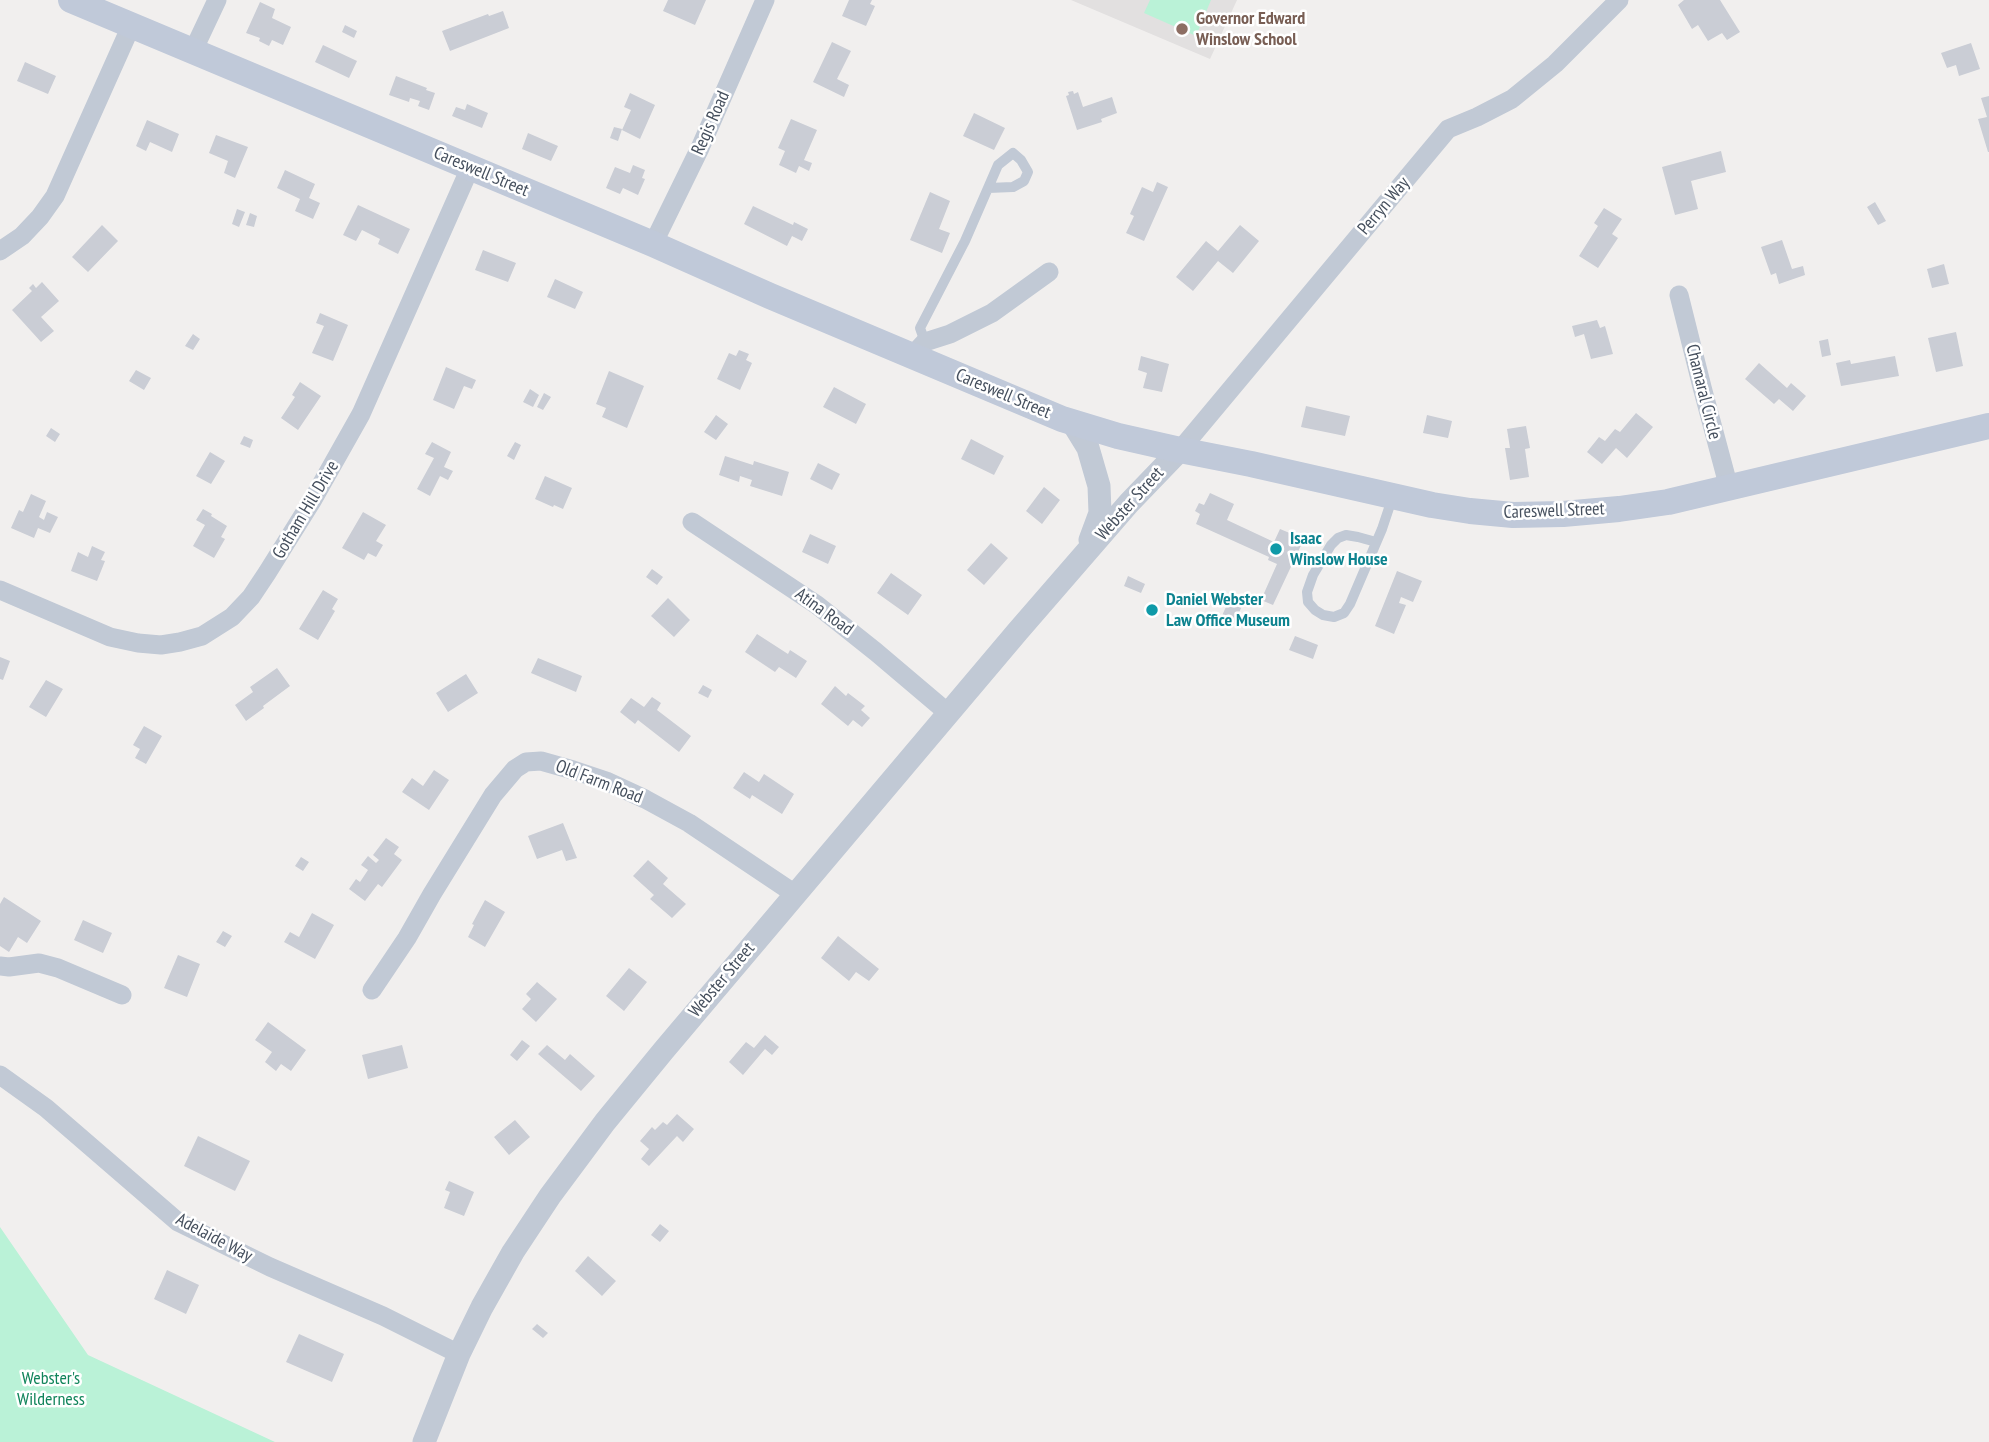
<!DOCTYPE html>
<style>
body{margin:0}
canvas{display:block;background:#f1efee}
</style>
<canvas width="1989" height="1442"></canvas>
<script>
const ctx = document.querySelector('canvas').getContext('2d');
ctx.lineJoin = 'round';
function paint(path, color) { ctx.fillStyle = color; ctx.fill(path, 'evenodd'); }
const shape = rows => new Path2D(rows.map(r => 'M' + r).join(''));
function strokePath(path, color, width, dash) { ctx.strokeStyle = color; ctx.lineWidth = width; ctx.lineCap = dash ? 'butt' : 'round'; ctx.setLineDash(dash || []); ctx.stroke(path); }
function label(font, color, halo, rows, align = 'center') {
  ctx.font = font + ' "PT Sans Narrow",sans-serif'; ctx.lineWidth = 5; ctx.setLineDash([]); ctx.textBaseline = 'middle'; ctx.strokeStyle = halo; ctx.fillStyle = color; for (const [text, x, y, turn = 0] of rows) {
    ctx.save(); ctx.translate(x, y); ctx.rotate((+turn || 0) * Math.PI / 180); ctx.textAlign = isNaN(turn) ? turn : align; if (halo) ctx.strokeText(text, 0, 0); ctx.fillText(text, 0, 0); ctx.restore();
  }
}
paint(shape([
 [1071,0,1237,0,1210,59]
]), '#e2e0e0');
paint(shape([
 [1150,0,1211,0,1196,36,1144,13],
 [0,1227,88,1355,275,1442,0,1442]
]), '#baf2d7');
paint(shape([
 [668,0,706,0,695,25,663,11],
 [849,0,872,0,870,4,875,6,866,26,842,16],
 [1684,0,1720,0,1740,32,1727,40,1722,33,1708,41,1698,25,1692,29,1678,5],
 [260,2,275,9,272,18,291,27,283,45,272,40,269,46,259,41,260,38,246,33],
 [503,11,509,28,450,51,442,31,488,14,489,16],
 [345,25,357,31,354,38,342,32],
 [832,42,851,51,837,79,849,85,844,97,813,82],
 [1971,43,1980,69,1959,76,1956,65,1947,68,1941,53],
 [323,45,357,61,349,78,315,62],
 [25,62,56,76,48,94,17,81],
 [396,76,427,88,426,90,435,93,429,110,418,106,420,101,410,98,409,102,389,95],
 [1073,91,1074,94,1078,92,1083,107,1112,97,1117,113,1101,119,1102,122,1077,130,1066,96,1069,95,1068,92],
 [630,93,655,105,640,139,622,130,631,110,624,107],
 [1989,96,1989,152,1988,152,1978,119,1987,117,1981,98],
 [467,104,488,113,482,128,452,116,456,107,465,110],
 [974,113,1005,128,994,150,963,136],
 [791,119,817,130,804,160,812,163,809,171,799,166,796,173,779,165,785,151,778,148],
 [147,120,179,134,172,152,150,142,146,151,136,146],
 [614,127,622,129,618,141,610,138],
 [528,133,558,146,551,161,522,149],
 [216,135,248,147,235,178,224,173,228,161,209,153],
 [1721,151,1726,172,1691,181,1698,209,1675,215,1662,167],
 [633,165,645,170,642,178,645,179,638,195,623,188,620,194,606,188,615,167,630,173],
 [285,170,315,184,309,198,320,203,313,219,295,211,300,199,277,188],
 [1157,182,1168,187,1144,241,1126,233,1134,216,1130,214,1142,187,1153,192],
 [930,192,950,201,939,229,950,233,942,253,910,240],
 [1875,202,1886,221,1878,225,1867,207],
 [358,205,410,229,398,254,378,244,380,239,362,230,356,241,343,235],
 [753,206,793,225,794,222,808,229,802,241,792,236,787,246,744,224],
 [1604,208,1622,219,1612,234,1618,238,1598,268,1579,256,1598,226,1594,223],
 [237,209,245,212,239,227,232,224],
 [250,213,257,216,254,227,246,225],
 [102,225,118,241,88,272,72,257],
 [1240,225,1259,241,1233,273,1218,261,1193,291,1176,277,1206,241,1218,251],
 [1782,240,1792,269,1803,266,1805,275,1779,284,1776,273,1771,275,1761,247],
 [483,250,516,263,508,282,475,270],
 [1944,264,1949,284,1932,288,1927,269],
 [555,279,583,292,575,309,547,297],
 [42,282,59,301,41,317,54,331,41,342,12,310,32,291,29,288,33,284,36,288],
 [320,313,348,325,333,361,312,353,324,326,316,323],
 [1597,320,1600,328,1605,326,1613,354,1591,359,1584,334,1575,337,1572,326],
 [1956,332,1963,366,1936,372,1928,338],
 [193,334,200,339,193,350,185,346],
 [1828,339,1831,355,1822,357,1819,341],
 [739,350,749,354,746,360,752,363,740,390,717,379,729,353,736,356],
 [1141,356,1169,364,1162,392,1143,388,1147,373,1138,370],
 [1895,356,1899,376,1841,386,1836,363,1850,360,1851,364],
 [1759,363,1787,388,1791,383,1806,396,1793,411,1779,399,1774,404,1745,379],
 [446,367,476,380,472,389,464,386,454,409,433,400],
 [136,370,151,378,144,390,129,381],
 [609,371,644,386,627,428,602,417,606,408,596,404],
 [300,382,321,396,298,430,281,418,295,397,292,395],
 [834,387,866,404,856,424,823,407],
 [530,389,539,395,533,407,523,402],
 [544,393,551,397,543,410,537,407],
 [1306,406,1350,416,1345,436,1301,427],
 [1636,413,1653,427,1627,458,1616,448,1602,464,1587,452,1599,437,1605,441,1615,429,1620,432],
 [716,415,728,424,716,440,704,432],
 [1427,415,1452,421,1448,438,1423,433],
 [1526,426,1530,448,1525,449,1529,477,1510,480,1505,448,1510,448,1507,429],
 [51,428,60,434,55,442,46,436],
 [244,436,253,440,250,448,240,444],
 [971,439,1004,456,994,475,961,459],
 [432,442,451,452,444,467,453,471,448,480,440,476,430,496,417,489,434,458,425,454],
 [515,442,521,445,514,460,507,456],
 [210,452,225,461,211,484,196,476],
 [725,456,753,465,754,461,789,472,782,496,750,486,752,480,740,476,739,482,719,475],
 [818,463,840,474,832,490,810,479],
 [545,476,572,488,563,509,554,505,553,507,535,499],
 [1044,487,1060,500,1042,524,1026,511],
 [1210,493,1234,504,1227,520,1274,542,1280,529,1304,539,1273,605,1261,600,1277,564,1268,560,1269,557,1196,524,1200,514,1195,511,1199,503,1204,505],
 [31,494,46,501,39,517,44,520,47,512,58,517,50,533,38,528,34,538,11,528,19,510,23,512],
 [203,509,212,514,211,516,227,526,221,537,225,539,214,558,193,546,205,525,196,520],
 [363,512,386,525,376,541,383,545,376,557,368,553,364,560,342,548],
 [810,534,836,546,828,564,802,552],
 [991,543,1008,558,984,585,967,570],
 [92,546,105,552,101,560,105,561,97,581,71,571,78,552,88,557],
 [652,569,663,577,657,585,646,577],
 [1397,571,1422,581,1413,602,1401,597,1399,603,1406,605,1394,634,1375,626],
 [891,573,922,595,908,615,877,593],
 [1128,576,1145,584,1141,593,1124,586],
 [323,590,338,599,332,609,335,611,318,640,299,629],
 [668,598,690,620,674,637,651,616],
 [1229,600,1242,606,1234,624,1221,618],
 [757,634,788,654,790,650,807,661,796,678,779,667,775,672,745,652],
 [1295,636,1318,645,1313,659,1289,650],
 [0,657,10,661,3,680,0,679],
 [538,658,582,676,576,692,531,673],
 [277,668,290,686,263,706,264,708,246,721,235,705,253,692,250,687],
 [466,674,478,693,448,712,436,693],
 [46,680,63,689,46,717,29,707],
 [703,685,712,690,708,698,698,693],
 [835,686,846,696,848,693,865,706,861,710,870,718,862,727,853,720,848,726,821,704],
 [652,697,661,703,657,710,691,736,679,752,638,720,635,724,620,712,631,698,644,707],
 [144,726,162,736,146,764,135,758,140,749,133,745],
 [434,770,449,780,429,810,402,792,412,778,423,786],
 [744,772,759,782,764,774,794,794,782,814,752,795,750,799,733,788],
 [563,823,577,858,566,861,562,850,537,859,528,836],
 [386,838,399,847,394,854,402,860,382,887,378,884,365,901,349,889,356,879,360,882,368,870,361,865,368,856,376,863,379,860,373,855],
 [301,857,309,862,303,871,295,866],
 [648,860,668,878,663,884,686,904,672,918,650,899,654,895,633,876],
 [4,897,41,921,27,943,18,937,9,952,0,946,0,904],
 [485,900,505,912,485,947,468,937,474,925,472,924],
 [312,913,334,925,315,959,284,942,290,932,299,937],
 [83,920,112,933,103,953,74,940],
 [223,931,232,936,225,947,216,942],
 [838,936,879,969,869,981,856,972,849,981,821,958],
 [178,955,200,964,187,997,164,988],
 [629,968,647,982,624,1011,606,996],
 [537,982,557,999,536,1022,522,1009,531,999,526,994],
 [268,1022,306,1050,291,1071,281,1064,276,1071,265,1062,272,1052,255,1040],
 [765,1035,779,1047,772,1055,765,1049,743,1075,729,1062,746,1042,754,1048],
 [522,1040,530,1046,517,1061,510,1055],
 [402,1045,408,1068,368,1079,362,1055],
 [547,1045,565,1060,570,1054,595,1076,581,1091,538,1054],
 [677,1114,694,1129,683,1142,677,1136,649,1166,641,1159,649,1149,640,1141,652,1127,655,1130,663,1122,667,1125],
 [515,1120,530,1137,509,1155,494,1137],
 [198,1136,250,1161,235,1191,184,1166],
 [449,1181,474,1192,464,1216,444,1208,450,1192,445,1190],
 [660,1224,669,1231,660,1242,651,1235],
 [588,1256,616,1281,602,1296,575,1271],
 [167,1270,199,1285,186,1314,154,1299],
 [537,1324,548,1333,543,1338,532,1329],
 [299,1334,344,1354,332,1382,286,1362]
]), '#cacdd5');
strokePath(shape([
 [925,342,920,328,965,241,998,165,1013,153,1021,160,1028,172,1024,181,1013,187,988,188],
 [1376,542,1358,537,1346,535,1338,538,1331,545,1313,575,1307,592,1308,602,1315,610,1323,615,1334,617,1344,613,1350,604,1382,529,1393,496]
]), '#c1c9d5', 10);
strokePath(shape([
 [193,51,217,0],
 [653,244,700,148,765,0],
 [0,251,22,236,40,217,55,196,131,26],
 [1679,295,1702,387,1729,488],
 [912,356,925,342,950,334,992,313,1049,272],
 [1180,450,1448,129,1477,117,1512,99,1555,64,1619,0],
 [692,522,817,605,876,652,948,713],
 [0,590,110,637,138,643,161,645,180,642,202,636,232,617,251,597,267,573,312,501,361,414,470,168],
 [0,966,9,967,39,963,58,968,122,995],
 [372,990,407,938,432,894,493,795,515,769,526,762,541,761,573,770,606,781,645,799,689,823,795,894],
 [0,1075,46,1108,178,1222,270,1267,383,1316,459,1354]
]), '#c1c9d5', 19);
strokePath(shape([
 [1072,422,1088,448,1099,486,1100,513,1090,540],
 [424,1442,459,1354,482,1307,513,1252,550,1196,605,1122,664,1050,1018,631,1129,503,1180,450]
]), '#c1c9d5', 23);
strokePath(shape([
 [71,0,653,244,770,296,1062,419,1118,436,1180,450,1251,464,1432,505,1470,511,1513,515,1563,514,1619,509,1668,502,1989,426]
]), '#c0c9d9', 26);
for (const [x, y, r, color] of [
 [1182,29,7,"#8d6e63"],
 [1276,549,7,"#0f9aa8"],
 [1152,610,7,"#0f9aa8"]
]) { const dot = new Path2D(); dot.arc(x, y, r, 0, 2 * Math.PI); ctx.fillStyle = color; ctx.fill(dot); strokePath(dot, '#fff', 2.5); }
label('bold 18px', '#785e54', '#fff', [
 ["Governor Edward",1196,19],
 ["Winslow School",1196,40]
], 'left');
label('18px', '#454f5d', '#fff', [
 ["Regis Road",711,123,-66],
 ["Careswell Street",481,172,23],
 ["Perryn Way",1384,206,-50],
 ["Chamaral Circle",1703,392,76],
 ["Careswell Street",1003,394,23],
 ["Webster Street",1130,504,-48],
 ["Gotham Hill Drive",306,510,-59],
 ["Careswell Street",1554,511,-2],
 ["Atina Road",824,612,36],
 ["Old Farm Road",599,782,21],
 ["Webster Street",722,980,-50],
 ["Adelaide Way",214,1238,28]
]);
label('bold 18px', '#0d838f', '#fff', [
 ["Isaac",1290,539],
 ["Winslow House",1290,560],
 ["Daniel Webster",1166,600],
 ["Law Office Museum",1166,621]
], 'left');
label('18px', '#10845a', '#fff', [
 ["Webster's",51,1379],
 ["Wilderness",51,1400]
]);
</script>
